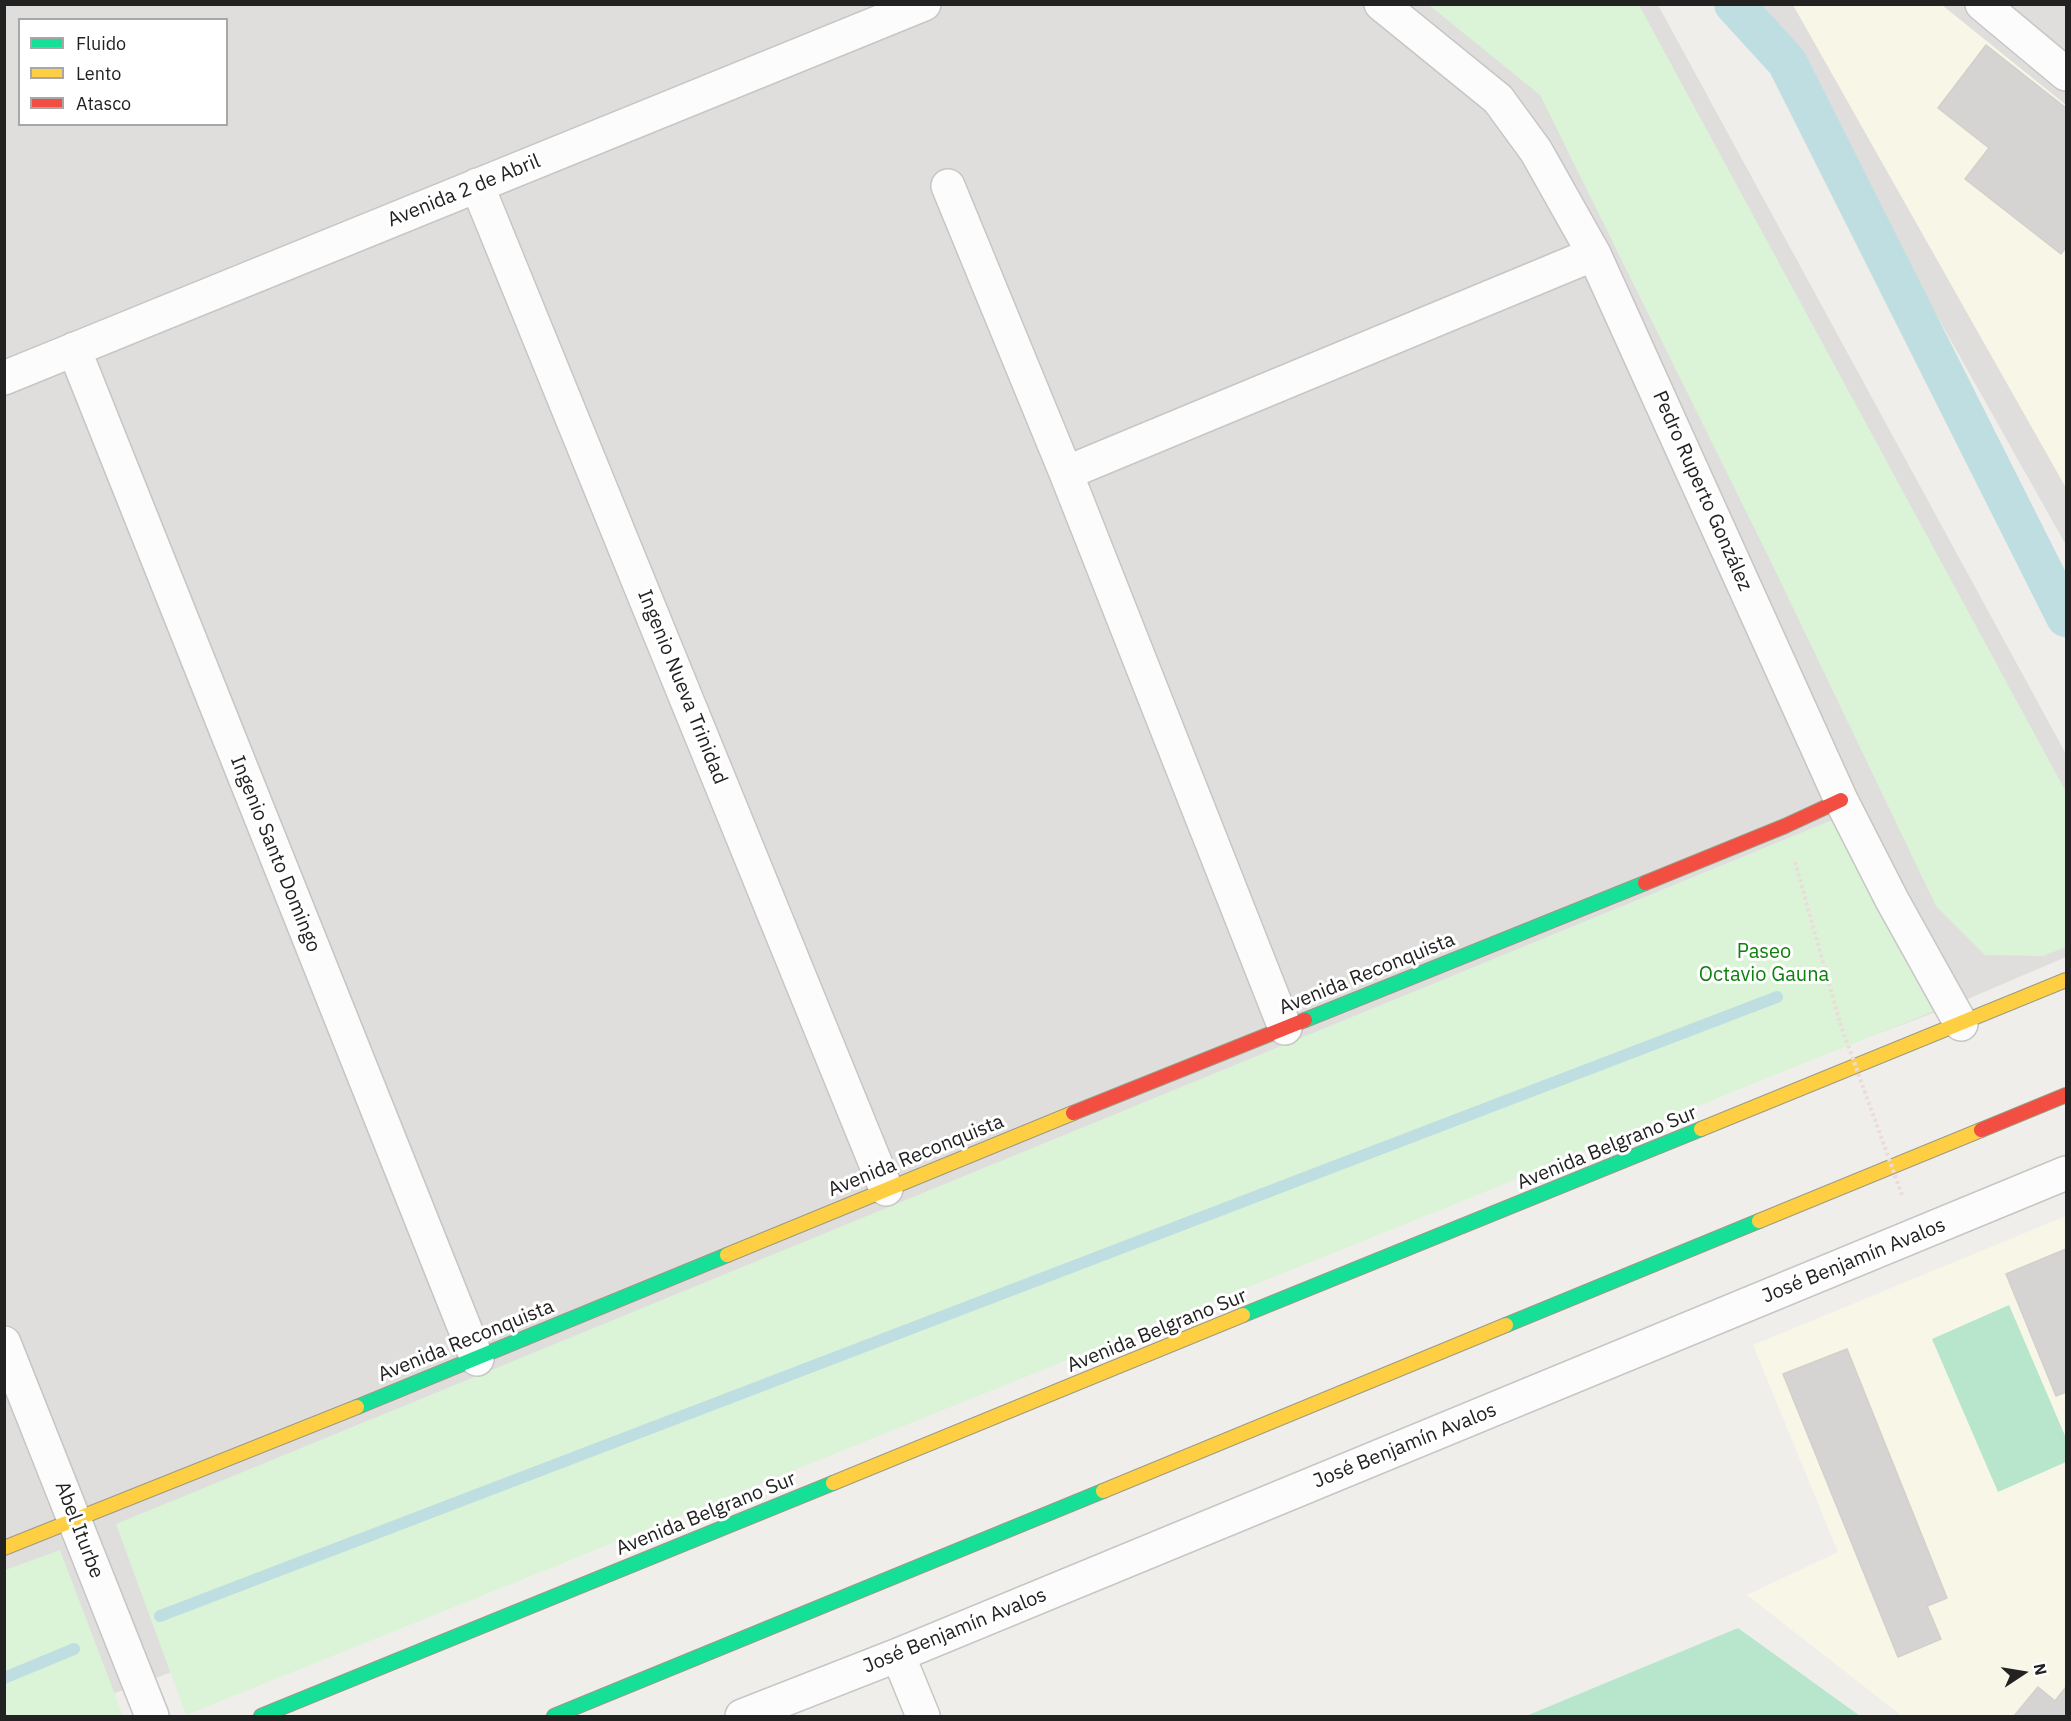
<!DOCTYPE html>
<meta charset="utf-8">
<style>
body{margin:0}
#map{position:relative;width:2071px;height:1721px;overflow:hidden;background:#f0eeeb;font-family:"IBM Plex Sans",sans-serif}
canvas{display:block}
.frame{position:absolute;inset:0;border:6px solid #222;pointer-events:none}
.legend{position:absolute;left:18px;top:18px;width:210px;height:108px;box-sizing:border-box;background:#fff;border:2px solid #a7a7a7;margin:0;padding:8px 10px;list-style:none;font-size:18px;color:#222}
.legend li{display:flex;align-items:center;gap:12px;height:30px}
.legend b{width:30px;border:2px solid #a7a7a7}
.north{position:absolute;left:1993px;top:1643px;width:60px;height:60px;-webkit-text-stroke:4px #fff;paint-order:stroke;rotate:78deg;font-size:16px;font-weight:700;line-height:24px;text-align:center;color:#222}
.north::after{content:'';display:block;margin:auto;width:21px;height:27px;background:#222;clip-path:polygon(50% 0,100% 100%,50% 72%,0 100%)}
</style>
<div id="map">
<canvas width="2071" height="1721"></canvas>
<div class="frame"></div>
<ul class="legend">
<li><b style="height:8px;background:#16e098"></b>Fluido</li>
<li><b style="height:8px;background:#ffcf43"></b>Lento</li>
<li><b style="height:8px;background:#f24e42"></b>Atasco</li>
</ul>
<div class="north">N</div>
</div>
<script>
const ctx = document.querySelector('canvas').getContext('2d');
ctx.lineJoin = 'round';
function paint(path, color) { ctx.fillStyle = color; ctx.fill(path, 'evenodd'); }
const shape = rows => new Path2D(rows.map(r => 'M' + r).join(''));
function strokePath(path, color, width, dash) { ctx.strokeStyle = color; ctx.lineWidth = width; ctx.lineCap = dash ? 'butt' : 'round'; ctx.setLineDash(dash || []); ctx.stroke(path); }
function label(font, color, halo, rows, align = 'center') {
  ctx.font = font + ' "IBM Plex Sans",sans-serif'; ctx.lineWidth = 6; ctx.setLineDash([]); ctx.textBaseline = 'middle'; ctx.strokeStyle = halo; ctx.fillStyle = color; for (const [text, x, y, turn = 0] of rows) {
    ctx.save(); ctx.translate(x, y); ctx.rotate((+turn || 0) * Math.PI / 180); ctx.textAlign = isNaN(turn) ? turn : align; if (halo) ctx.strokeText(text, 0, 0); ctx.fillText(text, 0, 0); ctx.restore();
  }
}
paint(shape([
 [5,5,1658,5,2066,754,2066,957,1949,1007,54,1716,5,1716],
 [20,20,226,20,226,124,20,124],
 [1762,5,2066,5,2066,545]
]), '#dfdedc');
paint(shape([
 [1793,5,1942,5,2066,105,2066,488],
 [2066,1216,2066,1716,1902,1716,1747,1595,1838,1552,1753,1345]
]), '#f8f6e7');
paint(shape([
 [1429,5,1639,5,2066,792,2066,947,2043,956,1985,955,1936,906,1775,570,1540,95],
 [1837,818,1939,1009,186,1715,116,1524],
 [60,1550,123,1716,5,1716,5,1570]
]), '#dbf4d8');
paint(shape([
 [2009,1305,2066,1438,2066,1462,1998,1492,1932,1339],
 [1738,1628,1860,1716,1526,1716]
]), '#b7e6cd');
strokePath(shape([
 [160,1616,1777,997],
 [4,1678,74,1649]
]), '#bfdee2', 12);
strokePath(shape([
 [1734,4,1787,62,2066,617]
]), '#bfdee2', 40);
const building = shape([
 [1986,45,2066,108,2066,247,2061,254,1965,179,1989,148,1938,108,1986,45],
 [2066,1249,2066,1392,2056,1396,2006,1274,2066,1249],
 [1847,1349,1947,1598,1927,1606,1941,1639,1898,1657,1783,1374,1847,1349],
 [2038,1687,2055,1701,2066,1687,2066,1716,2014,1716,2038,1687]
]);
paint(building, '#d6d4d2');
strokePath(building, '#d3cfcc', 1.5);
const street = shape([
 [1381,4,1498,99,1536,151,1594,254,1841,800,1892,900,1961,1024],
 [1982,4,2066,74],
 [477,185,886,1189],
 [948,186,1066,473,1285,1028],
 [74,349,477,1359],
 [4,378,924,4],
 [1066,473,1594,254],
 [4,1343,152,1716],
 [898,1655,923,1716],
 [742,1716,898,1655,2066,1173]
]);
const fast = shape([
 [1305,1020,1645,883],
 [1243,1315,1701,1129],
 [1506,1325,1759,1221],
 [357,1407,727,1255],
 [261,1716,833,1483],
 [554,1716,1103,1491]
]);
const slow = shape([
 [1701,1129,2066,980],
 [1759,1221,1981,1130],
 [727,1255,1073,1113],
 [833,1483,1243,1315],
 [1103,1491,1506,1325],
 [4,1548,357,1407]
]);
const jam = shape([
 [1645,883,1785,826,1841,800],
 [1073,1113,1305,1020],
 [1981,1130,2066,1095]
]);
strokePath(street, '#c7c6c5', 36);
strokePath(fast, '#9b9a82', 16);
strokePath(slow, '#9b9a82', 16);
strokePath(jam, '#9b9a82', 16);
strokePath(shape([
 [1795,862,1840,1023]
]), '#ecdbdb', 4, [3, 3]);
strokePath(street, '#fdfcfc', 33);
strokePath(fast, '#16e098', 14);
strokePath(slow, '#ffcf43', 14);
strokePath(jam, '#f24e42', 14);
strokePath(shape([
 [1840,1023,1902,1195]
]), '#ecdbdb', 4, [3, 3]);
label('20px', '#222', '#fff', [
 ["Avenida 2 de Abril",464,191,-22],
 ["Pedro Ruperto González",1702,491,66],
 ["Ingenio Nueva Trinidad",682,687,68],
 ["Ingenio Santo Domingo",275,854,68],
 ["Avenida Reconquista",1367,974,-22],
 ["Avenida Belgrano Sur",1607,1148,-22],
 ["Avenida Reconquista",916,1156,-22],
 ["José Benjamín Avalos",1854,1261,-22],
 ["Avenida Belgrano Sur",1157,1331,-22],
 ["Avenida Reconquista",466,1341,-22],
 ["José Benjamín Avalos",1405,1446,-22],
 ["Avenida Belgrano Sur",706,1514,-22],
 ["Abel Iturbe",79,1530,69],
 ["José Benjamín Avalos",955,1631,-22]
]);
label('20px', '#0f820e', '#fff', [
 ["Paseo",1764,952],
 ["Octavio Gauna",1764,975]
]);
</script>
